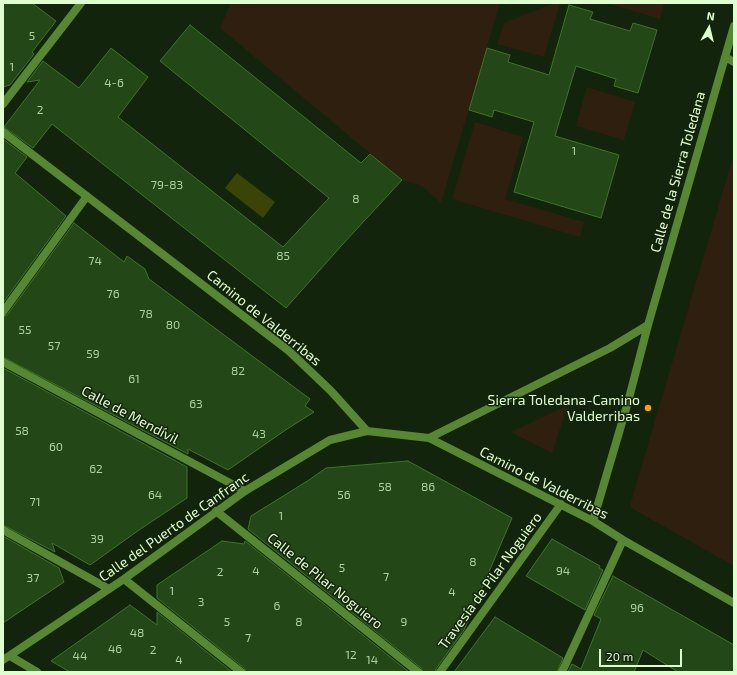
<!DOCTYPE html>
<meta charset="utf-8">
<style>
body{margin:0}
#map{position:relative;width:737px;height:675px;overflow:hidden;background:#13240c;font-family:"Exo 2",sans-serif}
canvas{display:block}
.frame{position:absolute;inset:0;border:4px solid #e0ffd0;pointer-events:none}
.north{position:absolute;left:689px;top:8px;width:40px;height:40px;-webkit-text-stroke:3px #13240c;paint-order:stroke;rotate:8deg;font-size:11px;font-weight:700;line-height:16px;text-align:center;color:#e0ffd0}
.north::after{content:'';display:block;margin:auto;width:14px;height:18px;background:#e0ffd0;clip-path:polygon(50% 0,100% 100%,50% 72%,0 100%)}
.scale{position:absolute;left:599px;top:649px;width:83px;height:18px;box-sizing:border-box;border:2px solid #e0ffd0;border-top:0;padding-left:5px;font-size:12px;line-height:14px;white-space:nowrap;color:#e0ffd0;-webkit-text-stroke:3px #13240c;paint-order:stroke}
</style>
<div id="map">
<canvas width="737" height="675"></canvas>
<div class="frame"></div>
<div class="north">N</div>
<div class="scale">20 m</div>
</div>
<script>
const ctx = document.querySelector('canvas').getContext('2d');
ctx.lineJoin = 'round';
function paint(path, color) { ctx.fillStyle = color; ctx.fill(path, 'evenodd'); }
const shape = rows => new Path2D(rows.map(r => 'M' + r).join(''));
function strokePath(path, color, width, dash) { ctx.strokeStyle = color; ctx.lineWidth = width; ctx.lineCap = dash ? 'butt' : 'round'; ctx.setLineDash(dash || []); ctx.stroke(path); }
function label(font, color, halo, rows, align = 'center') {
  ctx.font = font + ' "Exo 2",sans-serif'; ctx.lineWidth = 3; ctx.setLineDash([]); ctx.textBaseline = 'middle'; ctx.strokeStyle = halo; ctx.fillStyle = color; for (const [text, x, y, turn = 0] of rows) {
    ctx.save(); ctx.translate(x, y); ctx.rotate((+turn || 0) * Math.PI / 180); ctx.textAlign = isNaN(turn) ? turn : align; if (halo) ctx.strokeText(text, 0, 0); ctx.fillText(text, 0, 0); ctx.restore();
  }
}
paint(shape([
 [231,3,500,3,441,203,422,186,402,180,220,28],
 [555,3,560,3,544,57,497,44,504,23],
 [607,3,664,3,660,19],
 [587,87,635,102,624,140,576,126],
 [475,122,523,137,505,199,584,222,580,237,452,199],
 [734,154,734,566,631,508,631,502],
 [568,405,552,453,511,432]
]), '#2f1f0f');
paint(shape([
 [237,173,275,202,263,218,225,188]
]), '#3a4406');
const building = shape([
 [3,3,32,3,56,21,32,52,34,54,10,85,3,87,3,3],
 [569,5,593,12,590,19,630,31,633,23,657,30,638,93,614,86,616,79,576,66,555,136,619,155,601,218,514,192,534,122,494,110,492,117,469,110,487,48,510,55,508,62,549,75,569,5],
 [190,25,361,163,370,154,402,180,342,245,286,308,52,124,33,148,4,127,40,80,27,82,43,61,79,88,111,48,148,77,118,117,283,247,329,198,160,61,190,25],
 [3,139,27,157,15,173,66,216,3,303,3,139],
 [74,223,124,262,127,256,145,269,149,279,310,399,305,406,314,412,287,429,228,470,188,449,188,454,3,357,3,317,7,315,74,223],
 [3,368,187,467,187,498,139,530,90,565,52,543,55,552,3,525,3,368],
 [408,461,512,518,464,630,436,669,435,672,423,672,421,668,248,529,251,516,309,480,326,468,408,461],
 [3,536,59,568,64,582,3,623,3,536],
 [552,539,600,566,599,568,603,570,585,610,526,576,552,539],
 [222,541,244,544,245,541,409,672,246,672,244,668,157,598,157,585,222,541],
 [613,576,734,645,734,672,678,672,643,650,634,672,568,672,572,664,581,669,601,619,594,615,613,576],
 [130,605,157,625,157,612,232,672,70,672,51,661,130,605],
 [495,617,563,658,557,672,454,672,495,617]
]);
paint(building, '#244717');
strokePath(building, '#3c7527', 1);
strokePath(shape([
 [725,57,734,62],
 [3,104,81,3],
 [3,132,289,351,331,391,367,431,429,438,593,521,623,540,734,603],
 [3,312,87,196],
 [3,362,245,491],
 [429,438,610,348,648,325],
 [216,511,418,672],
 [593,521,628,402,648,325,734,26],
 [3,530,109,589],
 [124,579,241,672],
 [10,656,37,672],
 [3,660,124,579,245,491,330,440,367,431],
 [440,672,561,504],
 [562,672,623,540]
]), '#578733', 8);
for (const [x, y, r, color] of [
 [648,408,4,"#fb9e00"]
]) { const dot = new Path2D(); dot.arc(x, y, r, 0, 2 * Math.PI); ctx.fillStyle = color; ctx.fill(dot); strokePath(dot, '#13240c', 1.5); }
label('12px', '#b1d1a2', null, [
 ["5",32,36],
 ["1",12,67],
 ["4-6",114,83],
 ["2",40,110],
 ["1",574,151],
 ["79-83",167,185],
 ["8",356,199],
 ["85",283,256],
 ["74",95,261],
 ["76",113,294],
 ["78",146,314],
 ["80",173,325],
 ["55",25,330],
 ["57",54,346],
 ["59",93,354],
 ["82",238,371],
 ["61",134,379],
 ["63",196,404],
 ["58",22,431],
 ["43",259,434],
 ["60",56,447],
 ["62",96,469],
 ["58",385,487],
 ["86",428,487],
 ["64",155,495],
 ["56",344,495],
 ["71",35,502],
 ["1",281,516],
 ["39",97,539],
 ["8",473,562],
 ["5",342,568],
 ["4",256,571],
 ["94",563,571],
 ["2",220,572],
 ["7",386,577],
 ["37",33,578],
 ["1",172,591],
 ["4",452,592],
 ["3",201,602],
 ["6",277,606],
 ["96",637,608],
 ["5",227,622],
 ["8",299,622],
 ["9",404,622],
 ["48",137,633],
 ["7",248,638],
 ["46",115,649],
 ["2",153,650],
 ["12",351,655],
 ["44",80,656],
 ["4",179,660],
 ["14",372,660]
]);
label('14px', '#e0ffd0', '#13240c', [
 ["Calle de la Sierra Toledana",678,172,-74],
 ["Camino de Valderribas",264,318,39],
 ["Calle de Mendívil",130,415,28],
 ["Camino de Valderribas",544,483,27],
 ["Calle del Puerto de Canfranc",174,527,-35],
 ["Calle de Pilar Noguiero",325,581,39],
 ["Travesía de Pilar Noguiero",490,581,-54]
]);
label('14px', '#e0ffd0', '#13240c', [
 ["Sierra Toledana-Camino",640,400],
 ["Valderribas",640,416]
], 'right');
</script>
